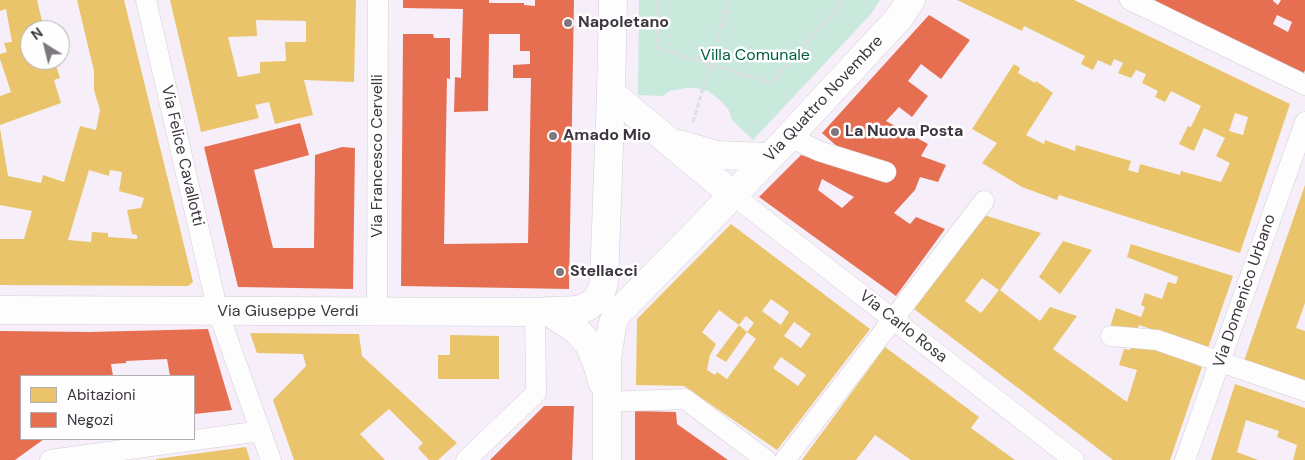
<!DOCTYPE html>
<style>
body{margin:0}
#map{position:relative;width:1305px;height:460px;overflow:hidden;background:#f6eff9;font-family:"DM Sans",sans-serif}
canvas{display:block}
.legend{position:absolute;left:20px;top:375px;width:175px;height:65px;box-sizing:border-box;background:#fefefe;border:1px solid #b1aeb2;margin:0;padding:6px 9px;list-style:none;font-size:15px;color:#3d363f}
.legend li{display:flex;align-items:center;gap:10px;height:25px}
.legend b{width:25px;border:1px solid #b1aeb2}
.north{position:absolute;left:20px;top:20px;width:50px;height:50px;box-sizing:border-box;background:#fefefe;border:1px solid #b1aeb2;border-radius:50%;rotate:324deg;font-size:14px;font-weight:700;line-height:20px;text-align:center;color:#3d363f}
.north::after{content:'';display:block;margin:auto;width:18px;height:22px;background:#7e7780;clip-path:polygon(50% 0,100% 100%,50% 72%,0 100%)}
</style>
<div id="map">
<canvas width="1305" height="460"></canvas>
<ul class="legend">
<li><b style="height:14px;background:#e9c46a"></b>Abitazioni</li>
<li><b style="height:14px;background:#e76f51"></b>Negozi</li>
</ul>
<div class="north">N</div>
</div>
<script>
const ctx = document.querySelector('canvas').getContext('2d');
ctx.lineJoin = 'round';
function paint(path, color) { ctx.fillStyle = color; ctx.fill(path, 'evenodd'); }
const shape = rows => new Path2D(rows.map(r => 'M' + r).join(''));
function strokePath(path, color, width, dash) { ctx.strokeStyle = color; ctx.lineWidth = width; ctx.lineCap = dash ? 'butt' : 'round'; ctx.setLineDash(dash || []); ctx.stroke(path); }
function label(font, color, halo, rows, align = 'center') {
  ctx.font = font + ' "DM Sans",sans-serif'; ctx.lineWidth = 5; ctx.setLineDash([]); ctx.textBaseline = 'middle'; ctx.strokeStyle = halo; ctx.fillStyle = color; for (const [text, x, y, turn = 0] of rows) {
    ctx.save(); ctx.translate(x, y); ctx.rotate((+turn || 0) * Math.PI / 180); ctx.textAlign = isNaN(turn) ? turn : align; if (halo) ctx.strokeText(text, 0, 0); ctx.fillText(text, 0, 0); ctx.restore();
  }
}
paint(shape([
 [639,0,880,0,871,14,753,140,732,120,728,109,720,100,708,91,695,88,686,88,670,91,662,96,638,95]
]), '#c9e9dc');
paint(shape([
 [0,0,37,0,44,30,30,30,30,60,54,60,60,78,54,80,61,103,0,125,0,96,11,92,0,59,0,54,7,52,4,43,12,42,6,9,0,11],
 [77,0,124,0,193,282,188,286,0,285,0,239,24,239,32,211,0,205,0,128,8,176,41,183,43,175,64,182,80,126,96,130,100,110,94,90,94,71],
 [89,170,109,176,110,170,122,172,119,191,144,198,141,208,127,210,132,234,137,235,137,239,108,237,108,233,92,232,91,242,68,240],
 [170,0,356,0,354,82,304,80,313,115,275,124,269,102,255,105,259,118,201,132],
 [256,20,306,21,306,42,285,42,286,61,260,62,260,73,238,77,228,37,257,36],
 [957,0,1074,0,1290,104,1240,253,1059,195,1057,200,1022,187,982,163,997,143,972,129,1014,64,1020,68,1018,73,1035,83,1036,81,1053,93,1026,135,1044,144,1045,140,1075,151,1076,145,1131,161,1128,170,1138,173,1140,164,1180,175,1181,171,1221,182,1230,163,1216,156,1225,138,1204,128,1194,151,1179,144,1188,126,1191,127,1201,106,1171,91,1165,102,1155,97,1158,91,1142,83,1146,74,1136,70,1131,78,1118,73,1123,63,1114,59,1111,66,1098,60,1093,70,1081,64,1085,56,1024,26,1022,31],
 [1235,113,1248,117,1243,135,1229,131],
 [1305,185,1305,303,1296,328,1305,331,1305,382,1244,361],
 [984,215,1041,233,1000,290,1040,321,1050,307,1077,316,1053,349,1127,402,1137,370,1119,365,1124,349,1130,350,1134,342,1202,367,1170,460,1113,460,914,309],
 [982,278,999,290,981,313,965,301],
 [731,224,870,329,777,450,684,386,636,385,637,319],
 [771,299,789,312,781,325,762,311],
 [719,310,739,325,746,316,754,323,747,332,739,325,716,356,726,362,747,332,756,339,727,379,717,372,715,375,707,370,710,355,716,344,702,332],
 [794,322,811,334,801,348,784,336],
 [781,357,806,375,798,386,773,368],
 [1063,241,1092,250,1060,294,1039,277],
 [1131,244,1233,276,1208,348,1139,325,1135,335,1110,327,1116,308,1141,317,1145,307,1141,305,1145,293,1162,299,1168,282,1176,284,1178,277,1127,257],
 [250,333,359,334,362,356,457,443,438,460,429,460,418,448,423,443,389,409,360,434,385,460,294,460,273,400,306,366,303,354,257,353],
 [450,335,499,336,499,379,438,379,438,355,450,355],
 [885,347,979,417,971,428,1015,460,911,460,875,435,856,460,802,460],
 [1235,384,1305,408,1305,460,1293,460,1297,445,1277,437,1279,431,1246,420,1237,452,1258,460,1211,460],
 [246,447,250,460,156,460,156,459]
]), '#e9c46a');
paint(shape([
 [403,0,489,0,489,3,524,3,524,5,535,6,535,0,574,0,569,289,401,286,403,34,433,34,434,38,450,38,450,79,447,78,444,244,528,243,531,78,513,78,513,65,530,64,530,51,520,51,520,34,489,34,488,111,454,112,455,77,461,78,463,9,403,8],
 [1154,0,1273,0,1273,1,1278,5,1281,0,1305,0,1305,70,1303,75],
 [1277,15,1292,22,1288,32,1273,24],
 [929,15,970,40,941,79,921,64,908,81,928,96,912,117,899,107,886,121,928,144,921,156,946,165,938,182,920,177,915,190,894,213,910,224,916,217,945,229,896,296,759,197,801,155,887,183,891,164,840,149,822,133],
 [822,179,854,197,842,208,818,190],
 [300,123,309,155,254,170,273,248,314,248,315,155,342,147,355,148,353,289,238,287,204,147],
 [208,329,232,410,194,414,194,376,170,376,167,359,126,361,126,363,111,364,113,376,21,376,21,439,44,439,15,460,0,460,0,331,90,332],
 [544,406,574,406,572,460,490,460],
 [635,411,676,412,677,424,728,460,635,460]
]), '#e76f51');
const street = shape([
 [146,0,218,312,271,460],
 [1130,0,1305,85],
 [789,137,819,151,886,172],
 [733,195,1074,460],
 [377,312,378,0],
 [1111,336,1157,340,1305,391],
 [607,402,685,399,766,460],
 [50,460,261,431],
 [466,460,536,393,535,312],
 [785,460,984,201],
 [1185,460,1305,122]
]);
const secondary = shape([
 [611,93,733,195],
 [679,144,716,155,770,157],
 [0,310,535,312,577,310,587,307,596,300,602,290,604,281,611,93,613,0],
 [548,311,576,330,589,344,597,363,602,382],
 [607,460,607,359,612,326,616,315,770,157,899,18,911,0]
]);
strokePath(street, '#d3cdd5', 21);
strokePath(secondary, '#d3cdd5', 29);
strokePath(shape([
 [658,0,657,48,771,83,845,0],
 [693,122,729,0]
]), '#e0dee1', 3, [5, 2.5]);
strokePath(street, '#fefdfe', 20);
strokePath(secondary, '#fefdfe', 28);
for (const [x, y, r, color] of [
 [568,23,5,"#7e7780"],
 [835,132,5,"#7e7780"],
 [553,136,5,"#7e7780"],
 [560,272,5,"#7e7780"]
]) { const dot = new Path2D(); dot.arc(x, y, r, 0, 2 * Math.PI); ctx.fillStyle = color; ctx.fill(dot); strokePath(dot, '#fefefe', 2); }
label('bold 16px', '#3d363f', '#fefefe', [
 ["Napoletano",578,23],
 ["La Nuova Posta",845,132],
 ["Amado Mio",563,136],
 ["Stellacci",570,272]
], 'left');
label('16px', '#005f41', '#fefefe', [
 ["Villa Comunale",755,56]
]);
label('16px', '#3d363f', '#fefefe', [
 ["Via Quattro Novembre",824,99,-47],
 ["Via Felice Cavallotti",182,156,77],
 ["Via Francesco Cervelli",378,156,-90],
 ["Via Domenico Urbano",1245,291,-71],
 ["Via Giuseppe Verdi",288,312],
 ["Via Carlo Rosa",903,327,38]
]);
</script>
